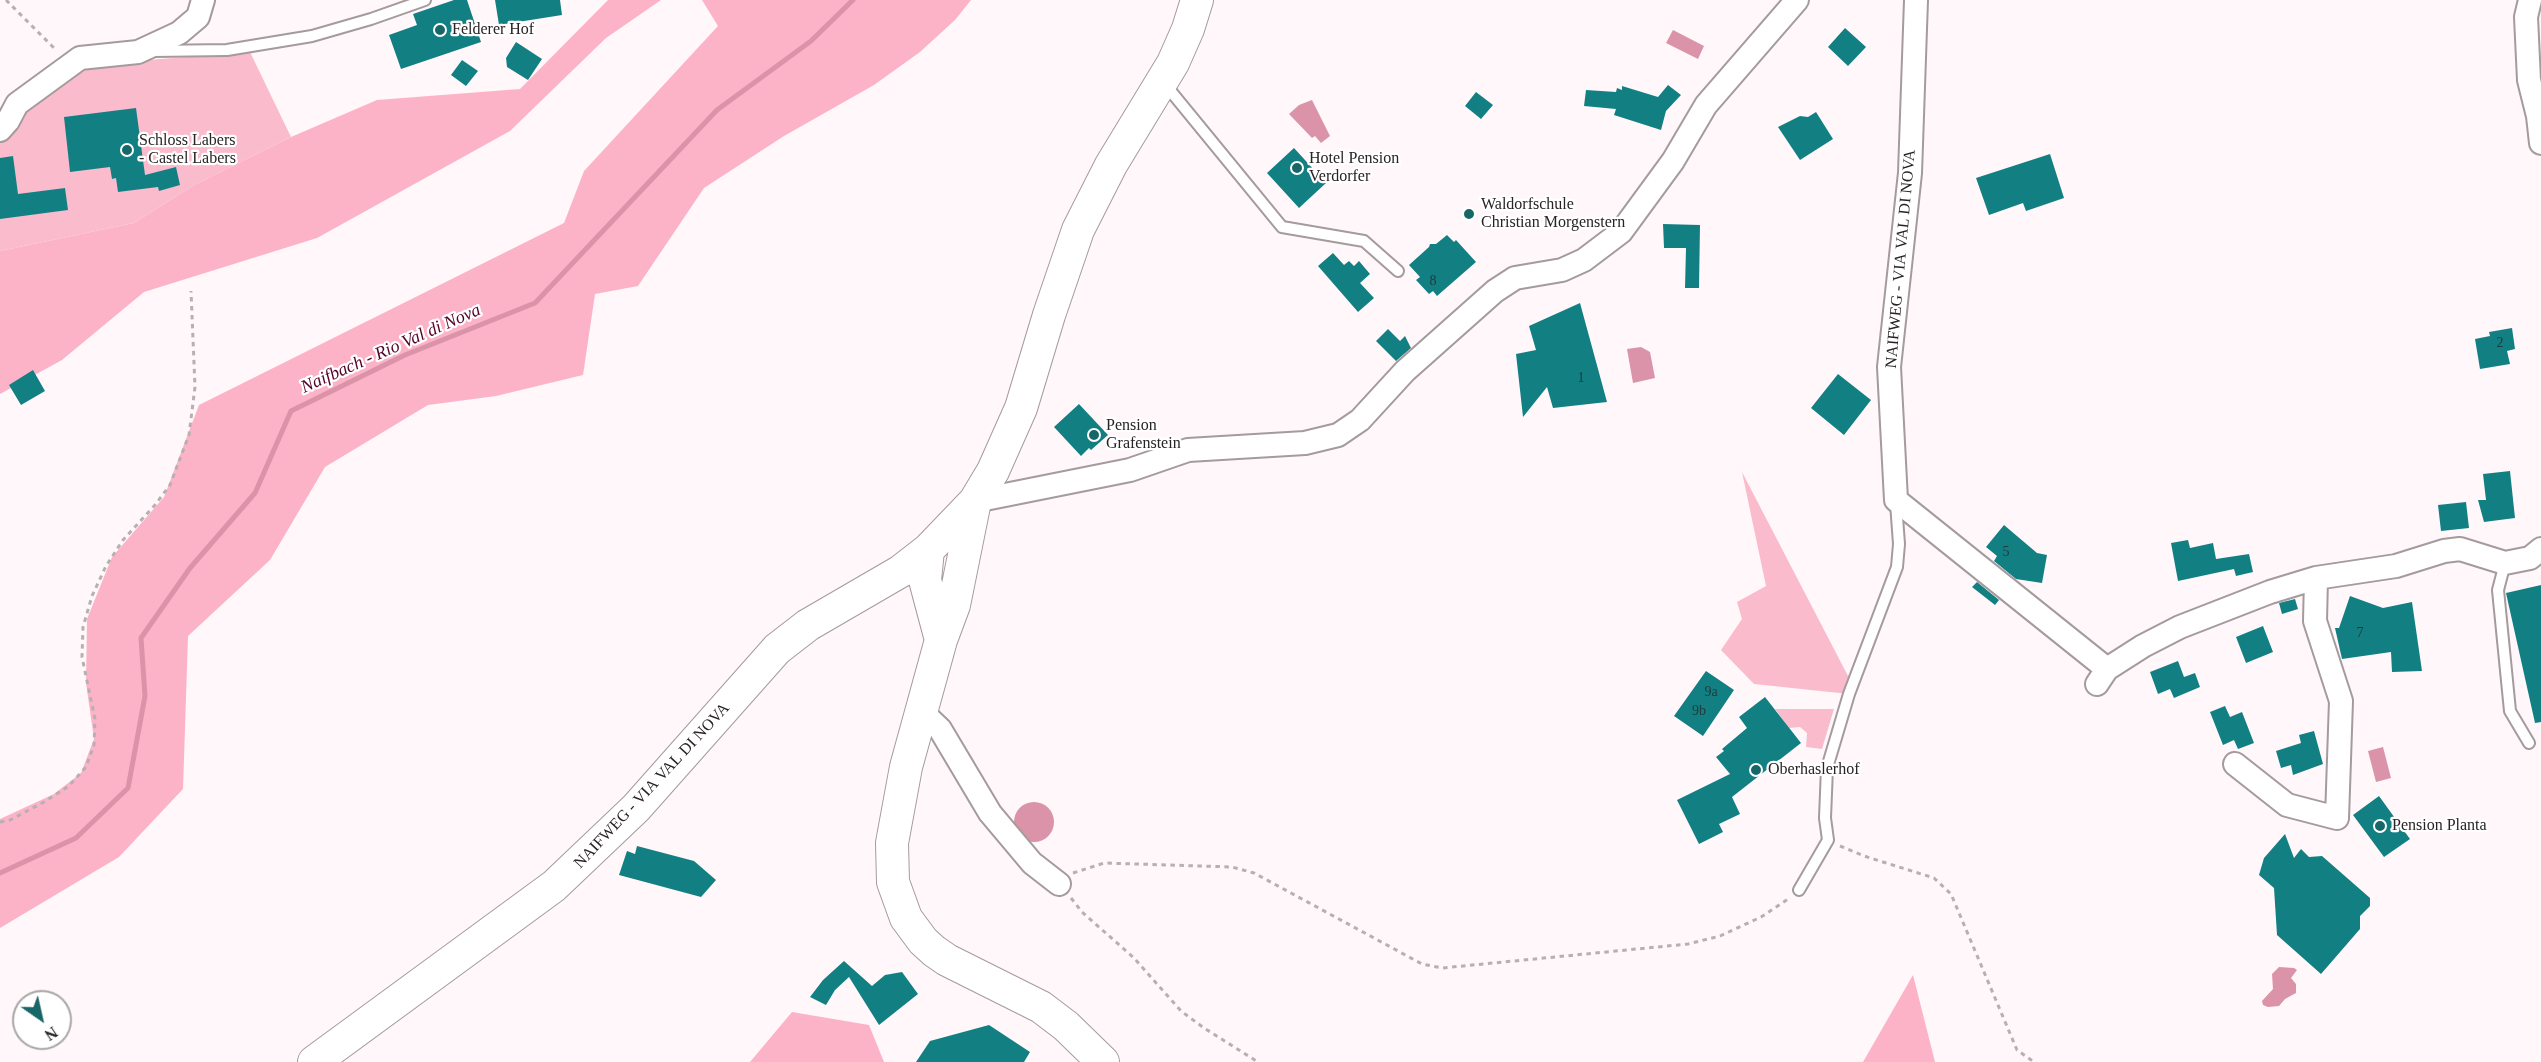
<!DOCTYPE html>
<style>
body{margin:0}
#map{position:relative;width:2541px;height:1062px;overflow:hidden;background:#fff7f9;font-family:"Times New Roman",serif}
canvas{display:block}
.north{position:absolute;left:12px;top:990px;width:60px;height:60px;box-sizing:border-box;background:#fff;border:2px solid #a9a7a7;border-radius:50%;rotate:146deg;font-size:16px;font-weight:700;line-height:24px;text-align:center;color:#282324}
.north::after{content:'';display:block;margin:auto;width:21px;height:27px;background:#176668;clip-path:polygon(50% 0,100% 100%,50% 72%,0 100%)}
</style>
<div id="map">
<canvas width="2541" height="1062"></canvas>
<div class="north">N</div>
</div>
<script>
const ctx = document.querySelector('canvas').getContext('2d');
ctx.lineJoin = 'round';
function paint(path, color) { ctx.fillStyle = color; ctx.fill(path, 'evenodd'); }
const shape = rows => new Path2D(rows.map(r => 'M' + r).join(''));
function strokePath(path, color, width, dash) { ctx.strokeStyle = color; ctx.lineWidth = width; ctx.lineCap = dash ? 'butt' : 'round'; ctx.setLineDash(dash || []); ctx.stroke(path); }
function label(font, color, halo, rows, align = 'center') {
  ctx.font = font + ' "Times New Roman",serif'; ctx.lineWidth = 4.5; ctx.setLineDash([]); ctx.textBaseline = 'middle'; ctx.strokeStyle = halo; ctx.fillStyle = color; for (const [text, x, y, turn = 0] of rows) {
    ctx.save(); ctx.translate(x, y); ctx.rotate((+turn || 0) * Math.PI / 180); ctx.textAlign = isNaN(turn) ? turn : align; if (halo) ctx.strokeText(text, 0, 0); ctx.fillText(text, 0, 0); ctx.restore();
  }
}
paint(shape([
 [250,52,291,137,194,185,134,223,0,251,0,116,83,65],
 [1742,472,1848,676,1857,672,1849,694,1754,684,1721,650,1742,619,1737,602,1766,586],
 [1775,709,1834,709,1822,749,1806,747,1807,733,1800,727,1789,728]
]), '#fabccd');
paint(shape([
 [608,0,661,0,606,38,510,131,317,238,144,292,62,360,0,394,0,251,134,223,194,185,291,137,377,100,520,89],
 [702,0,971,0,955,20,920,52,874,85,784,136,704,188,638,286,595,294,583,375,496,396,428,405,325,467,270,560,188,636,183,789,119,857,0,928,0,819,54,794,81,773,94,739,86,683,87,619,112,557,164,497,199,405,564,223,584,171,718,26],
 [1913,975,1935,1062,1863,1062],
 [792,1012,869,1025,884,1062,750,1062]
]), '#fcb3c8');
paint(shape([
 [1673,30,1704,46,1698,59,1666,43],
 [1312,100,1330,136,1321,143,1315,136,1312,138,1289,114,1299,105],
 [1641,347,1650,352,1655,378,1633,383,1627,349],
 [2383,747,2391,778,2376,782,2368,751],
 '1014 822a20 20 0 1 1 40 0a20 20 0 1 1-40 0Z',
 [2279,967,2294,968,2297,970,2291,978,2296,984,2296,993,2285,999,2279,1006,2268,1007,2263,1005,2262,1001,2273,989,2272,974]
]), '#da93a8');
strokePath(shape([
 [0,873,76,838,128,788,145,696,141,638,190,568,255,493,291,411,405,355,535,303,717,110,811,41,853,0]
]), '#da93a8', 5);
paint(shape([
 [454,0,467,0,481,42,401,69,389,35,417,25,413,14],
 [495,0,560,0,562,15,499,25],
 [1845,28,1866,47,1848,66,1828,47],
 [516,42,542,59,528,80,507,67,506,58],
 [462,60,478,71,466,86,451,75],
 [1668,85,1681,95,1666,111,1661,130,1614,115,1616,109,1584,106,1586,90,1616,92,1617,88,1622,90,1622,86,1658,97],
 [1476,92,1493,105,1481,119,1465,106],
 [136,108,145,175,176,167,180,185,159,191,158,187,118,192,116,178,112,179,110,167,70,172,64,117],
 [1816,112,1833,139,1800,160,1778,127,1800,116,1808,117],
 [1294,148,1326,183,1299,208,1267,173],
 [2050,154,2064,198,2026,211,2023,203,1989,215,1976,178],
 [13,156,18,194,65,188,68,210,0,219,0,158],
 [1663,224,1700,225,1699,288,1685,288,1686,248,1664,248],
 [1447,235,1454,242,1456,240,1476,262,1437,296,1433,291,1429,294,1416,280,1420,277,1409,265,1429,247,1430,244,1436,244],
 [1333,253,1344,265,1349,261,1354,266,1359,261,1370,274,1360,283,1374,298,1358,312,1318,266],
 [1580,303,1607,402,1553,408,1547,387,1523,417,1516,354,1536,350,1529,326],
 [2512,328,2515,349,2507,351,2510,364,2480,369,2475,339,2490,336,2489,332],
 [1388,329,1400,341,1405,336,1411,348,1396,361,1376,341],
 [33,370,45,391,21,405,9,385],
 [1838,374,1871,400,1844,435,1811,408],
 [1079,404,1108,435,1091,450,1089,448,1081,456,1054,427],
 [2510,471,2515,518,2484,522,2478,500,2486,500,2483,474],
 [2466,502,2469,528,2441,531,2438,505],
 [2004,525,2037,553,2047,555,2042,583,2016,579,1994,561,1997,556,1986,547],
 [2188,540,2190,548,2213,543,2216,559,2249,554,2253,572,2236,576,2234,569,2178,581,2171,543],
 [1977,582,1999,600,1995,605,1972,587],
 [2541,585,2541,722,2535,723,2506,593],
 [2350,596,2383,608,2412,602,2422,671,2392,672,2391,652,2342,659,2335,628,2339,628],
 [2295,599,2298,609,2282,614,2279,603],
 [2263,626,2273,652,2246,663,2236,637],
 [2178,661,2184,677,2195,673,2200,687,2174,698,2170,689,2158,694,2150,672],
 [1706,671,1734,690,1703,736,1674,716],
 [1765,697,1801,743,1732,797,1740,814,1719,824,1723,832,1699,844,1677,800,1730,774,1716,757,1724,751,1722,749,1747,728,1739,717],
 [2225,706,2230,717,2242,712,2254,743,2238,749,2234,740,2223,745,2210,712],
 [2314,731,2323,764,2293,775,2291,765,2281,768,2276,751,2301,743,2299,735],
 [2379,796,2410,839,2384,857,2353,815],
 [2285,834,2294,858,2301,849,2309,857,2322,856,2370,898,2370,906,2360,916,2360,929,2321,974,2277,935,2274,888,2259,875,2264,858],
 [637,846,694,861,716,880,701,897,619,875,627,851,635,854],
 [844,961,872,986,885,975,902,972,918,994,879,1025,849,977,835,990,826,1005,810,997,823,980],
 [989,1025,1030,1052,1024,1062,916,1062,930,1041]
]), '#128083');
const lane = shape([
 [153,51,227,50,312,36,371,19,425,0],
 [1164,83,1282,227,1364,241,1398,271],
 [2505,563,2498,590,2510,711,2529,743],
 [1799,890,1828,840,1825,818,1827,768,1849,694,1897,567,1899,544,1896,503]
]);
const street = shape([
 [1916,0,1910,173,1889,367,1896,500,2107,669],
 [2530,0,2526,17,2529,80,2538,116,2541,143],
 [0,130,8,121,17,104,80,58,138,52,179,33,198,17,203,0],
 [975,501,1130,470,1188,450,1305,443,1338,435,1360,420,1405,371,1495,291,1515,278,1562,270,1584,260,1621,232,1673,161,1706,105,1797,0],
 [2097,684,2107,669,2143,646,2180,627,2270,592,2316,578,2396,566,2444,551,2460,549,2505,563,2530,558,2541,549],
 [921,711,940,729,990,813,1032,863,1059,884],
 [2235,764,2287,805,2337,818,2341,701,2315,621,2316,578]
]);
const secondary = shape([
 [975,501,954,605,941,640,906,767,892,843,893,882,906,918,923,941,934,951,947,960,1041,1007,1066,1026,1103,1062],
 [928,550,925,580,941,640],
 [314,1062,554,886,636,808,777,649,808,625,901,571,928,550,975,501,993,471,1021,408,1049,315,1078,230,1111,165,1173,63,1188,29,1197,0]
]);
strokePath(lane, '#a59a9d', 14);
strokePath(street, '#a59a9d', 26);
strokePath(secondary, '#a59a9d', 34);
strokePath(shape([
 [6,0,56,50],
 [0,822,10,820,44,802,69,786,86,767,94,745,95,719,82,657,83,627,92,596,106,566,123,540,155,505,170,485,189,435,195,387,191,291],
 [1840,846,1864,856,1934,878,1951,894,2017,1050,2034,1062],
 [1073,873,1104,863,1232,867,1254,873,1422,964,1442,968,1688,944,1720,936,1761,917,1788,899],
 [1071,898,1082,912,1134,958,1181,1011,1204,1028,1258,1062]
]), '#b7b0b2', 3, [4.5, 4.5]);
strokePath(lane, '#fff', 10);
strokePath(street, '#fff', 22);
strokePath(secondary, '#fff', 32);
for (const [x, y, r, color] of [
 [440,30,6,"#176668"],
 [127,150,6,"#176668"],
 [1297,168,6,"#176668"],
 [1469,214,6,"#176668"],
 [1094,435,6,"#176668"],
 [1756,770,6,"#176668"],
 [2380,826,6,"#176668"]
]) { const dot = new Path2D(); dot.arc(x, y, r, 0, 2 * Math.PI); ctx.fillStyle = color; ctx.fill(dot); strokePath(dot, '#fff', 2); }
label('14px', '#223a3c', null, [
 ["8",1433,281],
 ["2",2500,343],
 ["1",1581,378],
 ["5",2006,552],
 ["7",2360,633],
 ["9a",1711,692],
 ["9b",1699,711]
]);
label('16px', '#282324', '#fff', [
 ["Felderer Hof",452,30],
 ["Schloss Labers",139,141],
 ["- Castel Labers",139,159],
 ["Hotel Pension",1309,159],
 ["Verdorfer",1309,177],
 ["Waldorfschule",1481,205],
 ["Christian Morgenstern",1481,223],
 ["Pension",1106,426],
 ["Grafenstein",1106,444],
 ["Oberhaslerhof",1768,770],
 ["Pension Planta",2392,826]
], 'left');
label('16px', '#282324', '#fff', [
 ["NAIFWEG - VIA VAL DI NOVA",1901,259,-85],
 ["NAIFWEG - VIA VAL DI NOVA",652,786,-47]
]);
label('italic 18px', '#550028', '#fff', [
 ["Naifbach - Rio Val di Nova",391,349,-24]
]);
</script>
